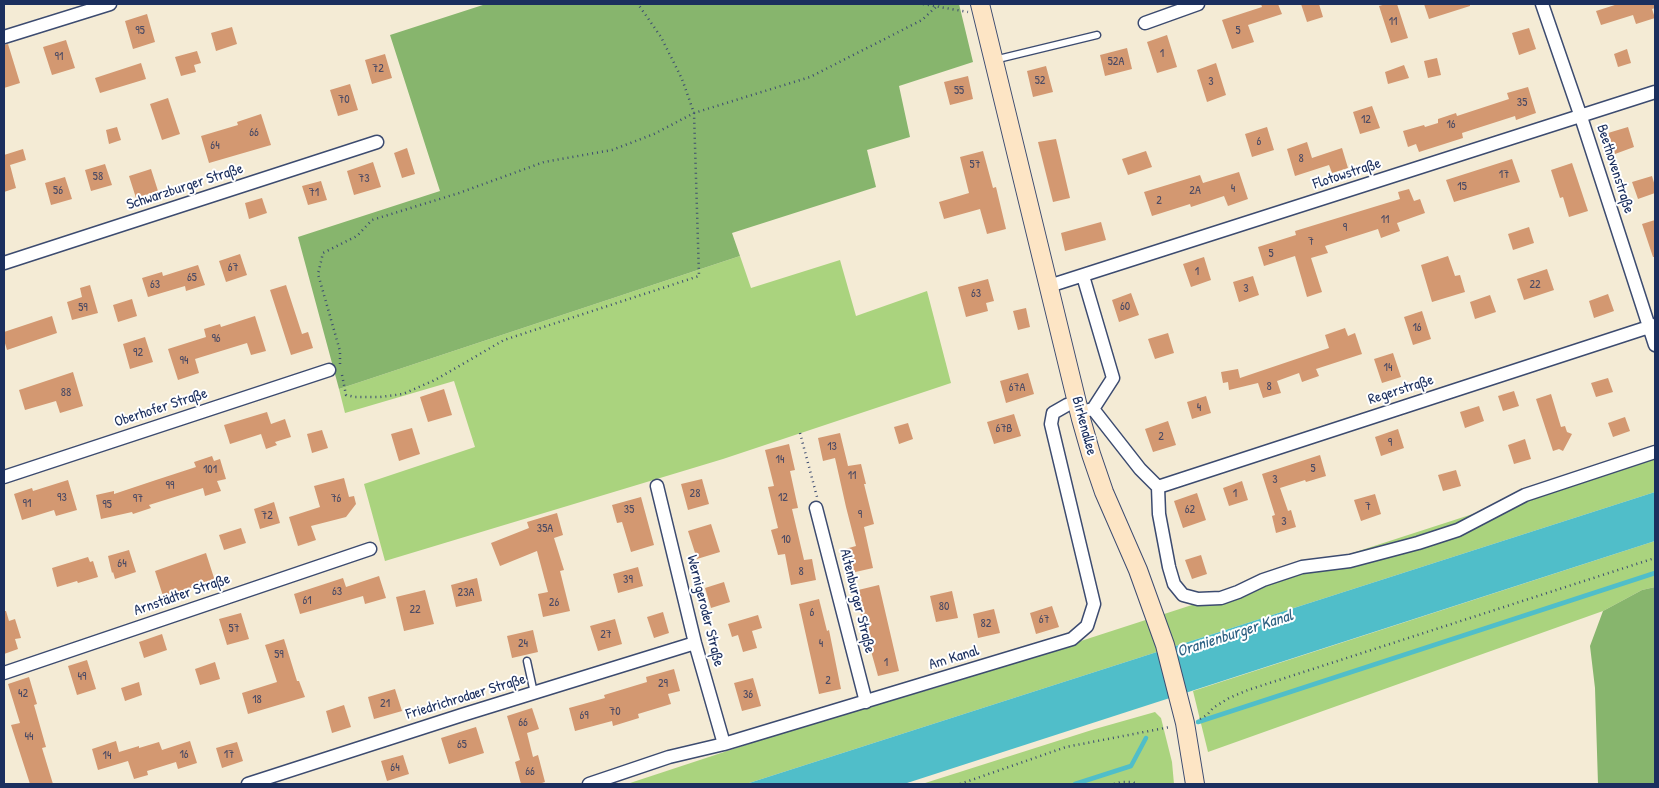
<!DOCTYPE html>
<meta charset="utf-8">
<style>
body{margin:0}
#map{position:relative;width:1659px;height:788px;overflow:hidden;background:#f4ebd5;font-family:"Patrick Hand",sans-serif}
canvas{display:block}
.frame{position:absolute;inset:0;border:5px solid #1b2f5e;pointer-events:none}
</style>
<div id="map">
<canvas width="1659" height="788"></canvas>
<div class="frame"></div>
</div>
<script>
const ctx = document.querySelector('canvas').getContext('2d');
ctx.lineJoin = 'round';
function paint(path, color) { ctx.fillStyle = color; ctx.fill(path, 'evenodd'); }
const shape = rows => new Path2D(rows.map(r => 'M' + r).join(''));
function strokePath(path, color, width, dash) { ctx.strokeStyle = color; ctx.lineWidth = width; ctx.lineCap = dash ? 'butt' : 'round'; ctx.setLineDash(dash || []); ctx.stroke(path); }
function label(font, color, halo, rows, align = 'center') {
  ctx.font = font + ' "Patrick Hand",sans-serif'; ctx.lineWidth = 4; ctx.setLineDash([]); ctx.textBaseline = 'middle'; ctx.strokeStyle = halo; ctx.fillStyle = color; for (const [text, x, y, turn = 0] of rows) {
    ctx.save(); ctx.translate(x, y); ctx.rotate((+turn || 0) * Math.PI / 180); ctx.textAlign = isNaN(turn) ? turn : align; if (halo) ctx.strokeText(text, 0, 0); ctx.fillText(text, 0, 0); ctx.restore();
  }
}
paint(shape([
 [740,256,751,288,840,260,856,316,927,291,951,383,723,459,385,561,364,484,475,447,454,381,345,413,339,389],
 [1655,455,1655,492,746,784,627,784,797,728,945,685],
 [1655,541,1655,587,1642,590,1603,611,1208,752,1193,691],
 [1155,712,1161,718,1172,762,1174,784,922,784,1095,729]
]), '#aad37e');
paint(shape([
 [486,4,959,4,973,62,899,86,910,137,867,150,876,187,732,233,740,256,339,389,298,237,440,191,390,35],
 [1655,587,1655,784,1598,784,1595,688,1590,646,1603,611,1642,590]
]), '#87b56d');
paint(shape([
 [1655,492,1655,541,904,784,746,784]
]), '#50bec9');
strokePath(shape([
 [1198,722,1655,573],
 [1075,784,1131,766,1146,738]
]), '#50bec9', 4.5);
paint(shape([
 [1261,4,1278,4,1282,14,1248,25,1254,42,1232,49,1222,20,1262,7],
 [1301,4,1319,4,1323,17,1307,22],
 [1386,4,1397,4,1408,38,1391,43,1379,6],
 [1424,4,1470,4,1470,6,1429,19],
 [1618,4,1655,4,1655,8,1652,9,1655,18,1636,24,1633,15,1601,25,1596,11],
 [147,14,155,42,133,49,125,21],
 [232,27,237,44,216,51,211,33],
 [1529,28,1536,49,1519,55,1512,33],
 [1167,35,1177,67,1157,73,1147,42],
 [66,40,75,68,52,75,43,47],
 [8,44,20,83,4,88,4,45],
 [1127,48,1132,69,1105,76,1100,55],
 [1627,49,1631,63,1618,67,1614,54],
 [197,51,201,63,194,65,196,72,181,76,175,57],
 [385,54,392,78,372,84,365,60],
 [1437,58,1441,75,1428,78,1424,61],
 [141,63,146,79,100,93,95,78],
 [1216,63,1226,95,1207,102,1197,70],
 [1404,65,1409,78,1388,84,1385,72],
 [1046,66,1053,92,1033,97,1027,71],
 [968,76,973,99,950,105,944,82],
 [350,84,358,110,338,116,330,90],
 [1528,87,1536,113,1516,120,1515,116,1462,133,1463,138,1419,152,1416,144,1408,147,1403,131,1424,125,1425,127,1438,123,1438,119,1456,113,1457,116,1509,99,1507,93],
 [168,98,180,134,162,140,150,104],
 [1372,106,1380,128,1360,134,1353,112],
 [261,114,271,145,209,163,201,136,238,125,237,122],
 [117,127,121,140,109,144,106,130],
 [1267,127,1274,150,1252,157,1245,134],
 [1628,127,1634,147,1615,154,1608,133],
 [1056,139,1070,198,1053,202,1038,142],
 [1307,142,1312,158,1342,148,1348,168,1332,173,1329,165,1295,176,1287,149],
 [407,148,415,174,402,178,394,153],
 [23,149,26,160,10,165,16,188,4,192,4,155],
 [983,151,993,188,996,187,1006,229,987,234,980,209,944,219,939,202,969,193,960,157],
 [1146,151,1152,167,1128,175,1122,159],
 [1512,159,1520,182,1454,202,1446,180],
 [373,162,381,187,354,195,347,171],
 [1572,163,1588,211,1569,217,1563,197,1560,198,1551,170],
 [105,164,112,185,91,191,85,170],
 [151,169,158,191,136,198,129,176],
 [1239,172,1248,199,1228,206,1224,196,1191,207,1190,204,1152,216,1144,192,1200,175,1203,183],
 [1652,176,1655,186,1655,193,1638,199,1632,182],
 [65,177,72,199,51,205,45,183],
 [321,181,327,200,308,205,302,186],
 [1409,189,1414,201,1420,199,1425,213,1397,223,1400,231,1381,238,1378,229,1325,246,1328,253,1311,258,1322,292,1307,297,1295,256,1264,266,1258,247,1296,235,1295,231,1400,199,1398,192],
 [262,198,267,213,249,219,245,203],
 [1655,220,1655,257,1653,257,1642,224],
 [1101,222,1106,240,1065,251,1061,233],
 [1529,227,1534,243,1513,250,1508,234],
 [240,254,247,275,226,282,219,261],
 [1448,256,1455,276,1460,275,1465,292,1432,302,1421,265],
 [1204,257,1211,280,1191,287,1183,264],
 [198,265,205,285,186,291,185,286,148,297,142,278,162,272,163,276],
 [1547,269,1554,290,1524,300,1517,279],
 [1253,276,1259,295,1239,302,1233,282],
 [988,279,994,301,986,303,988,311,966,317,958,287],
 [90,285,98,313,72,320,67,302,82,297,80,288],
 [286,285,302,334,308,332,313,348,291,355,270,290],
 [1131,293,1139,315,1119,322,1112,300],
 [1608,294,1614,311,1594,318,1589,301],
 [1490,295,1496,312,1475,319,1470,302],
 [132,299,137,316,118,322,113,305],
 [1026,308,1030,327,1018,330,1013,311],
 [1422,311,1431,339,1413,345,1404,317],
 [52,316,57,333,7,350,4,340,4,332],
 [255,316,266,351,251,355,247,343,195,359,199,373,178,380,168,349,206,337,204,329,220,324,221,327],
 [1345,328,1348,336,1355,333,1362,354,1316,369,1319,376,1302,382,1299,373,1277,381,1281,393,1263,398,1258,383,1229,390,1228,382,1223,383,1221,372,1238,369,1240,378,1329,348,1325,335],
 [1168,333,1174,353,1155,359,1148,339],
 [145,337,153,362,130,369,123,344],
 [1393,353,1401,377,1382,383,1374,359],
 [73,372,83,406,60,413,56,401,25,410,19,390],
 [1028,373,1034,394,1006,403,1000,381],
 [1608,378,1613,392,1596,397,1591,383],
 [444,389,452,415,428,422,420,397],
 [1514,391,1519,406,1503,411,1498,396],
 [1551,394,1561,427,1565,426,1567,432,1572,434,1563,451,1559,449,1553,451,1536,399],
 [1206,396,1211,413,1192,419,1187,402],
 [1479,406,1484,421,1465,428,1460,412],
 [267,412,271,424,285,419,291,437,275,442,277,445,266,449,261,434,230,444,224,425],
 [1014,414,1021,436,994,444,987,422],
 [1625,417,1630,431,1613,437,1608,423],
 [1168,421,1176,445,1153,452,1145,429],
 [908,423,913,439,899,444,894,427],
 [412,428,420,454,399,461,391,434],
 [1398,429,1404,448,1381,456,1375,437],
 [322,430,328,448,312,453,307,434],
 [840,433,848,466,861,464,866,484,864,484,874,524,864,527,873,568,851,573,845,549,856,546,846,507,835,458,823,461,818,438],
 [1525,439,1531,459,1514,464,1508,445],
 [789,444,795,470,790,471,798,508,792,509,804,560,812,559,816,580,791,585,785,554,778,555,771,530,778,528,768,487,774,486,765,450],
 [1320,455,1326,476,1306,482,1305,480,1280,488,1288,511,1291,510,1296,527,1276,533,1272,516,1275,515,1262,474],
 [212,456,214,461,220,459,226,479,217,481,221,491,205,496,203,488,149,505,151,508,133,514,132,512,101,519,96,495,114,491,114,494,156,480,196,467,194,462],
 [1456,470,1461,486,1443,491,1438,475],
 [344,478,349,497,354,496,356,504,346,517,311,526,316,540,298,546,289,517,320,507,314,486],
 [702,479,709,504,688,510,681,484],
 [68,480,77,510,56,516,54,510,22,520,14,494,32,488,33,491],
 [1242,481,1248,500,1229,506,1223,488],
 [1197,493,1206,520,1183,528,1174,501],
 [1375,494,1381,514,1361,521,1354,500],
 [641,497,654,545,631,552,622,522,617,523,612,505],
 [274,502,280,523,260,529,254,509],
 [557,513,563,535,554,538,564,570,560,571,570,611,543,617,538,594,548,592,537,551,500,566,491,543,529,528,527,522],
 [711,524,720,552,697,559,688,531],
 [241,528,246,543,224,550,219,535],
 [129,550,136,572,115,579,113,572,112,573,108,556],
 [206,553,215,581,163,596,155,571],
 [1201,555,1207,574,1192,579,1185,560],
 [88,557,90,562,93,561,98,577,78,583,77,581,57,587,52,568],
 [638,567,643,586,618,593,613,574],
 [379,576,386,598,365,604,363,596,300,614,294,594,343,578,346,587],
 [477,578,482,601,456,607,451,585],
 [724,582,730,602,711,608,705,588],
 [879,585,899,671,878,676,854,591],
 [425,590,434,624,404,631,396,597],
 [952,591,958,618,936,622,930,596],
 [819,599,827,631,829,630,841,689,819,694,799,604],
 [1052,606,1059,627,1036,634,1030,613],
 [994,609,1000,633,978,638,973,614],
 [4,611,6,611,9,621,15,619,21,638,15,639,18,649,4,654],
 [663,612,669,633,654,638,647,617],
 [241,613,249,639,227,645,219,619],
 [758,615,762,628,752,631,757,648,743,652,738,635,732,637,728,624],
 [615,619,622,644,598,651,590,626],
 [533,630,538,652,512,658,507,636],
 [162,634,167,650,144,658,139,642],
 [284,639,297,681,299,681,305,697,248,714,242,693,277,682,265,645],
 [87,660,96,689,77,695,68,666],
 [215,662,220,679,200,685,195,669],
 [674,669,680,691,668,694,671,704,638,714,639,718,613,726,612,721,575,731,569,708,605,698,604,695,647,682,646,677],
 [29,677,37,704,34,705,46,747,42,748,53,784,30,784,11,725,20,723,8,684],
 [753,678,761,706,742,711,734,683],
 [139,682,142,695,125,701,121,688],
 [395,689,402,711,374,719,368,697],
 [344,705,351,727,332,733,326,711],
 [532,708,539,729,527,733,533,757,538,755,545,782,539,784,521,784,515,762,520,760,507,716],
 [476,727,484,753,449,764,441,738],
 [116,741,119,752,139,746,139,748,159,742,162,750,190,741,197,763,178,769,176,762,147,771,148,775,134,779,128,761,98,770,92,749],
 [237,742,243,761,222,768,216,748],
 [403,755,409,774,387,781,381,761]
]), '#d39871');
const lane = shape([
 [994,60,1097,35],
 [527,661,534,693]
]);
const street = shape([
 [1542,4,1581,117,1655,345],
 [1145,23,1198,4],
 [4,37,110,4],
 [4,263,377,142],
 [1083,276,1113,378,1093,409],
 [1049,286,1655,92],
 [1080,412,1093,409,1140,469,1158,487,1159,514,1169,567,1174,584,1183,595,1198,599,1221,598,1238,592,1263,580,1302,567,1350,561,1418,543,1458,530,1525,495,1655,452],
 [4,477,329,370],
 [657,486,695,643,724,744],
 [1158,487,1655,325],
 [816,508,866,702],
 [4,673,370,549],
 [248,784,462,715,695,643],
 [589,784,669,757,724,744,1072,639,1087,626,1094,604,1051,424,1053,413,1067,405,1077,402]
]);
const secondary = shape([
 [980,4,1081,419,1091,454,1104,492,1138,570,1165,645,1185,723,1195,784]
]);
strokePath(lane, '#3c4b70', 9);
strokePath(street, '#3c4b70', 15);
strokePath(secondary, '#3c4b70', 20);
strokePath(shape([
 [923,4,968,12],
 [340,364,340,351,318,274,323,253,357,236,372,220,459,193,544,162,612,150,654,134,694,113,810,77,922,20,939,4],
 [342,375,346,395,355,397,380,397,403,394,435,380,504,340,699,276,694,113,682,79,661,37,638,4],
 [800,433,817,497],
 [1200,719,1207,715,1213,708,1229,698,1248,690,1655,558],
 [960,784,1066,747,1170,727],
 [1114,784,1121,782,1133,782,1136,784]
]), '#3c4b70', 2.5, [1, 4]);
strokePath(lane, '#fff', 6);
strokePath(street, '#fff', 12);
strokePath(secondary, '#fde5c5', 18);
label('12px', '#494963', null, [
 ["11",1393,22],
 ["95",140,31],
 ["5",1238,31],
 ["1",1162,54],
 ["91",59,57],
 ["52A",1116,62],
 ["72",378,69],
 ["52",1040,81],
 ["3",1211,82],
 ["55",959,91],
 ["70",344,100],
 ["35",1522,103],
 ["12",1366,120],
 ["16",1451,125],
 ["66",254,133],
 ["6",1259,142],
 ["64",215,146],
 ["8",1301,159],
 ["57",975,165],
 ["17",1504,175],
 ["58",98,177],
 ["73",364,179],
 ["15",1462,187],
 ["4",1233,189],
 ["56",58,191],
 ["2A",1195,191],
 ["71",314,193],
 ["2",1159,201],
 ["11",1385,220],
 ["9",1345,228],
 ["7",1311,242],
 ["5",1271,254],
 ["67",233,268],
 ["1",1197,272],
 ["65",192,278],
 ["63",155,285],
 ["22",1535,285],
 ["3",1246,289],
 ["63",976,294],
 ["60",1125,307],
 ["59",83,308],
 ["16",1417,328],
 ["96",216,339],
 ["92",138,353],
 ["94",184,361],
 ["14",1388,368],
 ["8",1269,387],
 ["67A",1017,388],
 ["88",66,393],
 ["4",1199,408],
 ["67B",1004,429],
 ["2",1161,437],
 ["9",1390,443],
 ["13",832,447],
 ["14",780,460],
 ["5",1313,469],
 ["101",210,470],
 ["11",852,476],
 ["3",1275,480],
 ["99",170,486],
 ["28",695,494],
 ["1",1235,494],
 ["93",62,498],
 ["12",783,498],
 ["97",138,499],
 ["76",336,499],
 ["91",27,504],
 ["95",107,505],
 ["7",1368,507],
 ["35",629,510],
 ["62",1190,510],
 ["9",860,515],
 ["72",267,516],
 ["3",1284,522],
 ["35A",545,529],
 ["10",786,540],
 ["64",122,564],
 ["8",801,572],
 ["39",628,580],
 ["63",337,592],
 ["23A",466,593],
 ["61",307,601],
 ["26",554,603],
 ["80",944,607],
 ["22",415,610],
 ["6",812,613],
 ["67",1044,620],
 ["82",986,624],
 ["57",234,629],
 ["27",606,635],
 ["24",523,644],
 ["4",821,644],
 ["59",279,655],
 ["1",886,663],
 ["49",82,677],
 ["2",828,681],
 ["29",663,684],
 ["42",23,694],
 ["36",748,695],
 ["18",257,700],
 ["21",385,704],
 ["70",615,712],
 ["69",584,716],
 ["66",523,723],
 ["44",29,737],
 ["65",462,745],
 ["16",184,755],
 ["17",229,755],
 ["14",107,756],
 ["64",395,768],
 ["66",530,772]
]);
label('15px', '#1b2f5e', '#fff', [
 ["Beethovenstraße",1615,169,72],
 ["Flotowstraße",1347,174,-18],
 ["Schwarzburger Straße",185,187,-18],
 ["Regerstraße",1401,390,-18],
 ["Oberhofer Straße",161,408,-18],
 ["Birkenallee",1084,426,75],
 ["Arnstädter Straße",182,595,-19],
 ["Altenburger Straße",857,601,76],
 ["Wernigeroder Straße",705,611,76],
 ["Am Kanal",954,658,-17],
 ["Friedrichrodaer Straße",466,697,-17]
]);
label('italic 16px', '#2e6183', '#fff', [
 ["Oranienburger Kanal",1235,634,-18]
]);
</script>
